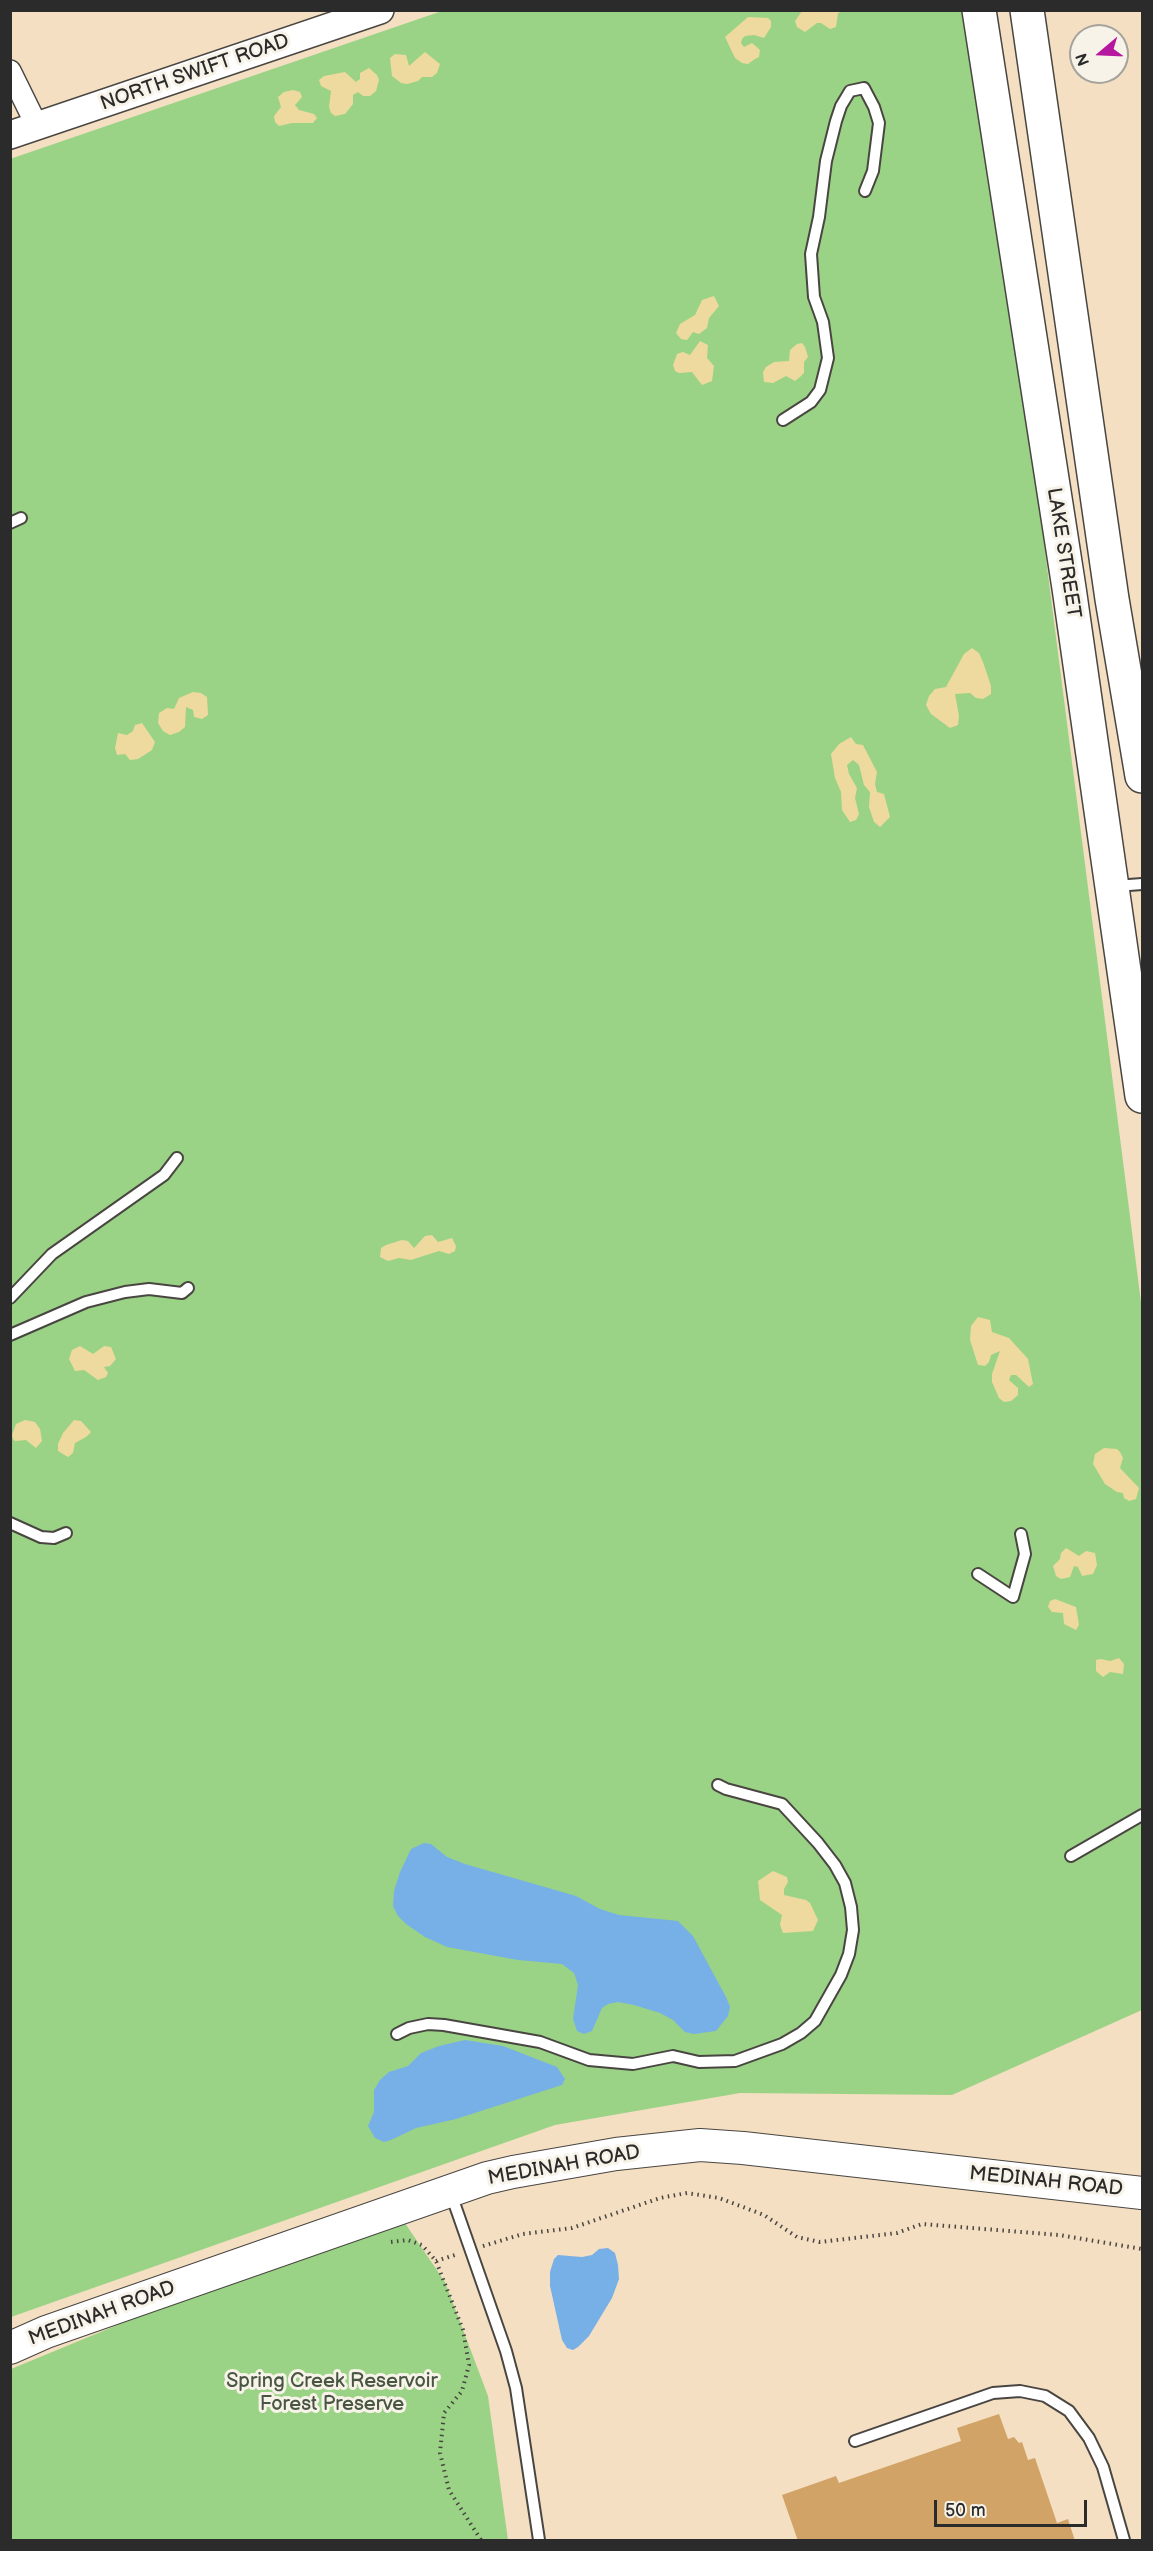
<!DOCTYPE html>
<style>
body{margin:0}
#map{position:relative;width:1153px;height:2551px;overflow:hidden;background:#f4dfc2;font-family:"Balsamiq Sans",sans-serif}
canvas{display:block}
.frame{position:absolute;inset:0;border:12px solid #2b2b2b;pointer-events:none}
.north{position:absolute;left:1069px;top:24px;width:60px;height:60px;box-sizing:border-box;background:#f7f3e8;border:2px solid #a5a39c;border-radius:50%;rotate:251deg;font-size:16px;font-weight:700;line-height:24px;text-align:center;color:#2b2b2b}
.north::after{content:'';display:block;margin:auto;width:21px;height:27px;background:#b5179e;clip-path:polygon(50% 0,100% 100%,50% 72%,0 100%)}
.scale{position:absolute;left:934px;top:2500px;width:153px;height:27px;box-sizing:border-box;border:3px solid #2b2b2b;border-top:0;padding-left:8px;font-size:18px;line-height:21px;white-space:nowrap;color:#2b2b2b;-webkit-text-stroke:4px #f7f3e8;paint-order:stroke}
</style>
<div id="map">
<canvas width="1153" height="2551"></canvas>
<div class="frame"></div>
<div class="north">N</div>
<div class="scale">50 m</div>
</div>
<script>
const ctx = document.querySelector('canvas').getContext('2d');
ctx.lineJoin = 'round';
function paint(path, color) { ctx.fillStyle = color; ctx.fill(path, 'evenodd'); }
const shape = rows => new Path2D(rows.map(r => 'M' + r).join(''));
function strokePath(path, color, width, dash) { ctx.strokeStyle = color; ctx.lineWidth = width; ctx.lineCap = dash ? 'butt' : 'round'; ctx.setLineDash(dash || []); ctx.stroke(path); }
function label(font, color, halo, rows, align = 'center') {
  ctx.font = font + ' "Balsamiq Sans",sans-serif'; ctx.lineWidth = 6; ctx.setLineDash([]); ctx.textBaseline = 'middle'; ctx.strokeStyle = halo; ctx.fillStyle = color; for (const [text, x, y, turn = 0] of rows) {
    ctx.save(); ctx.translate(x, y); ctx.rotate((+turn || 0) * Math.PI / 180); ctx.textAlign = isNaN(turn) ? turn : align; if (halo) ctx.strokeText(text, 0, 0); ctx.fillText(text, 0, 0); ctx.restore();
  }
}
paint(shape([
 [442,11,976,11,1142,1310,1142,2010,952,2095,740,2093,555,2125,11,2317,10,159],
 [396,2210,445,2282,488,2396,508,2540,11,2540,11,2369]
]), '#9ad385');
paint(shape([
 [802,11,802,10,844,11,838,13,836,27,830,29,821,23,817,23,805,32,797,27,795,21],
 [748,17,768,18,771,21,771,27,764,38,754,35,745,36,742,39,741,43,744,47,752,43,760,50,759,57,755,59,748,64,742,63,735,58,725,37],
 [425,52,440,64,437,73,432,77,422,77,418,81,407,84,401,83,392,76,390,58,395,54,406,55,409,66],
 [369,68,377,75,379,80,376,91,370,96,363,96,358,92,353,95,353,104,345,114,335,116,331,113,329,107,331,91,321,86,319,80,324,76,345,72,356,82,360,79,360,73],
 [293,90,300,92,302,97,295,105,299,110,314,114,317,118,313,123,292,123,279,126,275,122,274,116,281,107,278,97,284,92],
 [714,296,719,306,709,318,707,328,699,334,693,332,687,340,681,339,676,333,680,324,695,315,702,300],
 [700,341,708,345,707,358,714,366,712,381,702,385,692,372,679,373,675,371,673,365,677,354,683,352,690,355],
 [802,343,805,347,808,357,804,362,804,373,800,377,795,381,786,376,773,383,764,382,763,372,766,367,774,362,789,361,790,350,797,344],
 [972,648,979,653,983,662,991,686,991,694,983,699,976,698,970,693,955,694,959,716,958,725,950,728,931,714,926,705,929,696,935,689,946,687,964,654],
 [193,692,201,693,207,697,208,715,202,719,194,717,193,710,186,707,185,727,179,732,170,735,163,731,158,723,159,713,167,708,174,709,179,698],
 [142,723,155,742,152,750,138,759,130,760,125,754,117,755,115,748,118,733,127,735,133,731,135,725],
 [851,737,856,744,863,745,877,772,875,784,877,792,884,794,890,817,880,827,874,822,869,807,870,792,864,785,859,765,853,760,847,765,849,774,857,788,855,798,859,814,856,820,850,822,842,810,841,792,835,778,831,754,839,744],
 [432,1235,438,1242,452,1238,456,1246,455,1251,449,1254,439,1251,411,1260,399,1258,388,1261,380,1257,381,1248,386,1245,402,1240,408,1241,414,1248,425,1236],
 [978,1317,990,1320,992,1332,1009,1338,1028,1359,1033,1384,1029,1387,1016,1375,1011,1375,1009,1380,1018,1388,1018,1395,1011,1401,1004,1402,999,1398,992,1382,992,1374,1000,1351,991,1355,989,1362,985,1366,978,1365,970,1340,971,1326],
 [80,1346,93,1354,104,1346,111,1347,116,1359,110,1366,104,1367,108,1373,106,1377,98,1380,84,1370,75,1371,69,1359,72,1350],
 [25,1420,35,1422,40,1429,42,1441,36,1448,26,1440,15,1441,13,1439,12,1435,16,1424],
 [74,1420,81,1421,91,1432,86,1437,75,1443,73,1453,68,1457,58,1451,58,1444,63,1433],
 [1104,1448,1117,1449,1120,1452,1123,1458,1120,1468,1139,1488,1136,1499,1129,1501,1124,1498,1123,1493,1117,1492,1105,1484,1093,1464,1095,1454],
 [1066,1548,1079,1556,1086,1551,1095,1553,1097,1565,1093,1574,1082,1576,1078,1567,1074,1566,1070,1577,1061,1579,1056,1576,1053,1566,1060,1559,1061,1553],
 [1055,1599,1076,1607,1079,1625,1076,1630,1064,1624,1063,1613,1052,1612,1048,1607,1050,1601],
 [1119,1658,1124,1664,1123,1674,1110,1672,1103,1677,1096,1671,1096,1660,1101,1659,1110,1661],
 [773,1871,787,1877,788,1882,784,1889,784,1895,806,1900,810,1903,818,1920,813,1931,783,1933,780,1925,782,1915,760,1900,758,1881]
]), '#eeda9e');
paint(shape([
 [424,1843,431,1844,447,1857,465,1864,576,1896,600,1909,619,1915,678,1921,693,1936,726,1997,730,2007,728,2016,716,2031,694,2034,685,2032,673,2020,660,2013,634,2005,618,2002,608,2004,602,2008,592,2031,584,2034,577,2031,573,2019,578,1985,574,1973,562,1964,518,1960,447,1947,425,1937,406,1924,398,1916,393,1906,394,1891,400,1872,411,1849],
 [465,2040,503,2046,557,2067,565,2079,562,2085,456,2119,416,2128,391,2140,384,2142,375,2138,368,2126,374,2112,374,2090,380,2080,389,2072,408,2066,421,2053,439,2046],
 [608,2248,615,2253,618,2265,619,2279,612,2298,589,2336,578,2347,573,2350,567,2348,562,2340,550,2286,550,2272,554,2259,558,2255,582,2257,592,2255,599,2249]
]), '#76b0e7');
paint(shape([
 [999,2414,1008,2439,1014,2437,1019,2443,1022,2442,1028,2460,1035,2458,1057,2523,1068,2519,1075,2541,798,2541,782,2495,836,2476,839,2483,961,2441,957,2428]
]), '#d1a367');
const service = shape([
 [783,420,811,402,820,390,828,358,823,322,814,297,811,254,819,217,826,161,836,121,841,106,850,91,864,88,874,107,879,123,873,171,865,191],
 [10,523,21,518],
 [1116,886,1142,884],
 [10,1298,52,1254,164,1175,177,1158],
 [10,1335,86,1302,125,1292,149,1289,182,1293,188,1288],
 [10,1523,41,1537,54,1538,66,1533],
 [978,1574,1013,1597,1025,1554,1021,1534],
 [1071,1856,1142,1815],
 [397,2034,409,2028,428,2024,444,2025,540,2042,589,2060,633,2064,673,2056,699,2062,735,2061,782,2044,801,2033,815,2021,841,1975,849,1954,853,1930,851,1907,845,1883,835,1865,818,1843,782,1804,726,1789,718,1785],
 [451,2194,506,2351,516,2388,539,2540],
 [855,2441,993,2393,1020,2391,1045,2396,1069,2411,1089,2438,1103,2467,1124,2540]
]);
const minor = shape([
 [10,71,37,126]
]);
const tertiary = shape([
 [10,135,380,10]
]);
const secondary = shape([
 [10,2348,46,2332,487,2178,513,2172,616,2154,700,2145,743,2148,1142,2193]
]);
const primary = shape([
 [979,10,1069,588,1142,1096],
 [1027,10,1112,599,1142,776]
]);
strokePath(service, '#494642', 14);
strokePath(minor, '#494642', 24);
strokePath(tertiary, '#494642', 30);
strokePath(secondary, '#494642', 34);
strokePath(primary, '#494642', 36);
strokePath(shape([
 [391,2242,408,2240,422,2245,436,2261,463,2330,469,2365,462,2391,444,2413,440,2453,449,2490,481,2540],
 [483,2246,523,2234,572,2228,660,2198,687,2193,719,2198,764,2215,797,2237,820,2242,897,2233,922,2224,1059,2235,1142,2249],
 [436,2261,458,2254]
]), '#494642', 4, [1.5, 4.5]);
strokePath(service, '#fff', 10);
strokePath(minor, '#fff', 21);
strokePath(tertiary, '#fff', 27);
strokePath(secondary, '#fff', 32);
strokePath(primary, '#fff', 33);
label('20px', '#2b2b2b', '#f7f3e8', [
 ["NORTH SWIFT ROAD",195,73,-19],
 ["LAKE STREET",1063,553,81],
 ["MEDINAH ROAD",564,2166,-10],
 ["MEDINAH ROAD",1046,2182,6],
 ["MEDINAH ROAD",102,2314,-20]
]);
label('20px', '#475542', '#f7f3e8', [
 ["Spring Creek Reservoir",332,2382],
 ["Forest Preserve",332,2405]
]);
</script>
